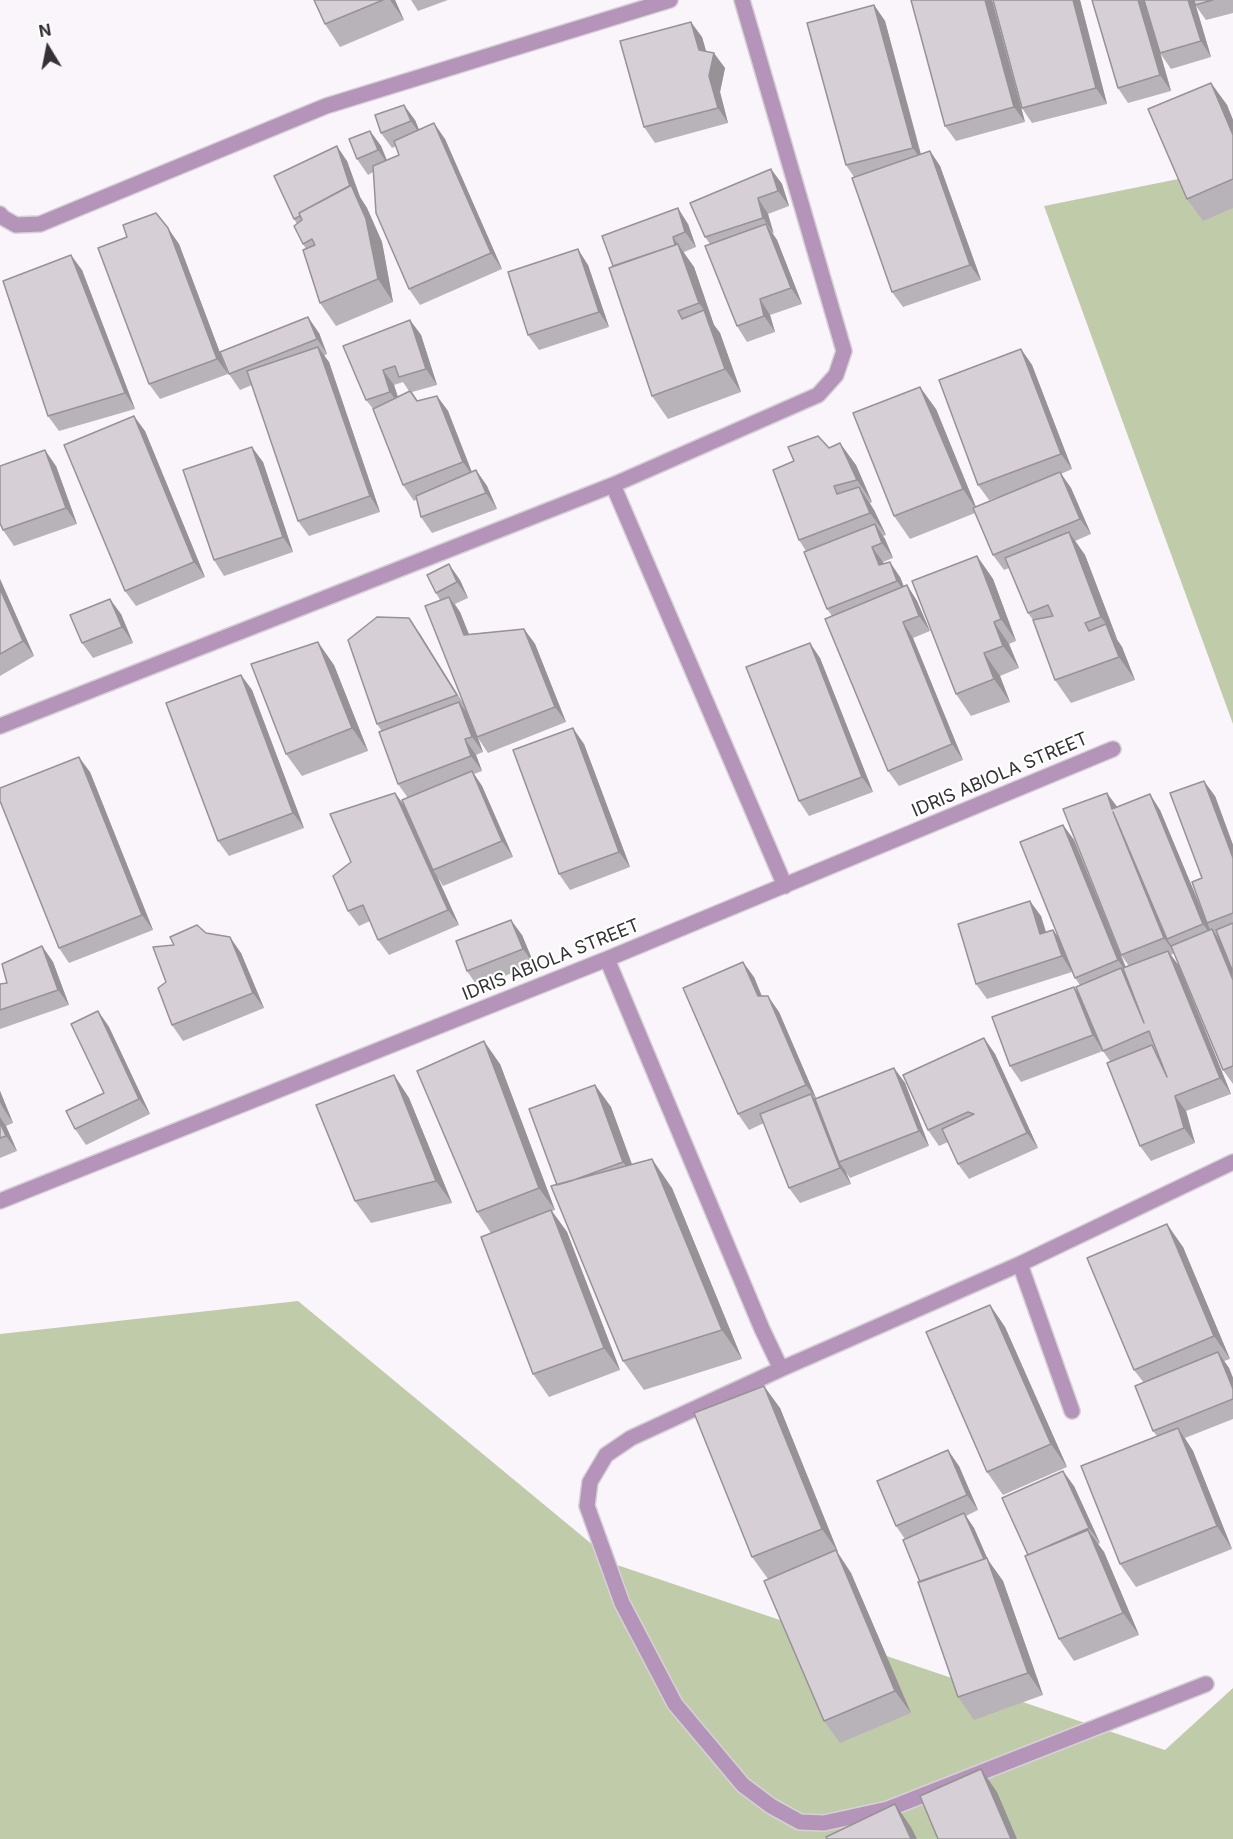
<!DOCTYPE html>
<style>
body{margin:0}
#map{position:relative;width:1233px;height:1839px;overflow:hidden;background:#faf4fb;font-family:Inter,sans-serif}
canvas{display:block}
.north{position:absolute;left:18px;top:18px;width:60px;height:60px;-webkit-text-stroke:4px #fff;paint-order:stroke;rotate:350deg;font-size:16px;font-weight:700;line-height:24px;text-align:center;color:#343234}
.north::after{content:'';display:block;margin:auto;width:21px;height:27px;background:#343234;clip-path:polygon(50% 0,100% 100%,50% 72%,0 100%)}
</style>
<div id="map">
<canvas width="1233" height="1839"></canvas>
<div class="north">N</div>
</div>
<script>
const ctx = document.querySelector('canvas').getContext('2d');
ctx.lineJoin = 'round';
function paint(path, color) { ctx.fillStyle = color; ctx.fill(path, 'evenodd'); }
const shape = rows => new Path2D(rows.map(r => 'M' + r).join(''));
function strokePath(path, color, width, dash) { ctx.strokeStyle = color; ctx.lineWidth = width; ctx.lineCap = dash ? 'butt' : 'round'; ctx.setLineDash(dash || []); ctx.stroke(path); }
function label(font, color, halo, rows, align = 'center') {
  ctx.font = font + ' Inter,sans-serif'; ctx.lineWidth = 4.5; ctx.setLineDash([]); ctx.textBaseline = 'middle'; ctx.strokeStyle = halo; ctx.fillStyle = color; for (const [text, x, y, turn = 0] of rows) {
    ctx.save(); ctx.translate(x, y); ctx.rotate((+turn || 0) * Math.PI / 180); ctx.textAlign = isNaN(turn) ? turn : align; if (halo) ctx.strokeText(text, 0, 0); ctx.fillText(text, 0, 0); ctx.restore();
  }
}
paint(shape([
 [1233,168,1233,724,1044,206],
 [298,1301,617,1565,1165,1750,1233,1688,1233,1839,0,1839,0,1334]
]), '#c0cca9');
const minor = shape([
 [0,214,2,217,16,225,40,224,326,106,670,0],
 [613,485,785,886],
 [0,726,613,485,818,395,836,375,844,351,742,0],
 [607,959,762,1329,781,1369,1020,1264,1233,1162],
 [0,1201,607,959,1113,749],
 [1020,1264,1072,1411],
 [781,1369,631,1438,606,1455,590,1482,587,1506,622,1603,675,1704,743,1785,771,1806,800,1822,824,1823,888,1809,1206,1684]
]);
strokePath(minor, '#d6d1d7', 18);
strokePath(minor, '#b494b8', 15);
paint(shape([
 [314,0,395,0,404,20,340,47,325,24],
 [411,0,448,0,418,11],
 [992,0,1025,122,956,141,945,126],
 [993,0,1080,0,1107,104,1032,123,1022,108],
 [1092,0,1233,0,1233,13,1206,20,1196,6,1211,57,1171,69,1160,53,1157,41,1171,91,1128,103,1118,88],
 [874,5,885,21,921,154,930,151,940,166,981,280,903,307,892,292,854,177,846,165],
 [702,37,706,51,725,68,720,92,728,123,655,143,644,127],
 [1211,83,1227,105,1233,120,1233,208,1203,221,1187,199],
 [375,115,415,120,419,130,445,139,502,269,420,305,409,289,373,172,368,175,357,159,370,131,381,146,387,160,399,155,396,146,392,148,381,133],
 [347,161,360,197,367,208,382,242,393,302,336,326,320,303,306,249,303,244,297,224,294,219],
 [771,169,782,184,789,206,768,214,773,234,777,240,802,304,770,315,775,332,747,342,737,326,710,244,705,237],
 [688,224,696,247,684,252,684,254,694,267,714,325,720,333,741,392,668,419,652,396,613,266],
 [179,244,228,374,160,399,149,384],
 [588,265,609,327,539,350,528,335],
 [82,270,135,409,59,431,48,416],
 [410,320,421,335,437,385,412,392,418,401,437,396,448,411,472,472,476,470,487,486,497,509,432,533,421,517,417,499,414,501,403,485,374,410,366,400],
 [403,382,409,391,398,397,394,385],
 [319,333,327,354,324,356,329,362,380,512,309,536,298,521,252,385,240,390,229,374],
 [1021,349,1032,365,1072,469,1061,474,1071,488,1091,534,1075,541,1085,555,1117,639,1122,647,1135,680,1071,703,1055,680,1033,620,1028,613,1009,568,1004,570,993,555,975,513,910,539,894,516,936,409,976,507,1021,489,989,500,978,485],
 [145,431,205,577,136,606,125,591],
 [829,448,856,465,872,502,870,503,874,510,886,535,883,536,885,539,893,558,883,562,884,564,900,577,904,587,907,585,917,601,930,631,913,638,963,760,899,786,888,771,832,616,827,609,806,551,799,540],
 [263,462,293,552,224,576,214,560],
 [56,466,77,524,14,546,3,530],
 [977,556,993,579,1016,641,1009,644,1019,668,1000,676,1010,702,971,716,956,694],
 [0,579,34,656,0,676],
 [460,580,468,598,455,604,460,612,469,634,524,629,535,644,566,722,488,753,478,738,483,752,476,755,482,771,474,774,482,786,513,857,443,886,437,876,459,925,389,955,378,940,370,921,359,926,348,911,351,862,395,793,406,808,408,798,398,784,381,730,377,724,420,634,465,706,440,600,436,593],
 [121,614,133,643,93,658,82,643],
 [820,658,873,792,809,816,799,801],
 [334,665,368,751,302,776,286,754],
 [241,675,252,690,304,828,229,856,218,841],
 [584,744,630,867,570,890,559,874],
 [90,772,153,930,69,963,59,948],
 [1215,796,1233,845,1233,1084,1223,1070,1174,953,1171,955,1179,966,1231,1094,1186,1111,1195,1143,1151,1161,1140,1146,1110,1061,1103,1051,1021,1082,1010,1066,1074,987,1078,993,1080,985,1075,978,1070,965,1072,972,987,999,976,984,1041,916,1046,932,1053,930,1060,940,1063,825,1074,840,1126,967,1129,966,1121,955,1117,807,1160,810,1205,918,1202,878],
 [206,933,241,953,264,1008,183,1041,172,1025,166,982,174,945],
 [522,935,534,964,478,987,467,971],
 [42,946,53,962,69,1005,0,1029,0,984,7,983],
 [754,977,762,996,779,1012,816,1099,894,1068,905,1083,929,1146,850,1178,846,1172,851,1184,800,1203,789,1188,764,1123,749,1130,738,1114],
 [98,1011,109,1027,150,1114,86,1145,75,1129,104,1093],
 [984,1038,995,1054,1038,1148,969,1179,958,1164,948,1142,939,1146,928,1130],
 [500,1064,555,1210,552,1211,567,1232,620,1370,549,1397,533,1374,491,1233,477,1212],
 [394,1075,409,1098,452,1203,371,1223,355,1201],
 [595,1085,611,1107,632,1164,672,1188,742,1359,644,1390,623,1361,557,1185],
 [0,1091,13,1123,6,1126,17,1151,0,1158],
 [1183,1247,1230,1359,1224,1361,1229,1368,1233,1378,1233,1419,1185,1438,1193,1451,1232,1549,1136,1587,1120,1564,1157,1436,1153,1431,1144,1383,1134,1370],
 [990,1305,1005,1327,1067,1467,1003,1495,987,1472],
 [780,1408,838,1552,837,1552,851,1573,911,1713,840,1743,824,1721,768,1579,752,1557],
 [959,1466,978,1510,966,1516,974,1528,988,1560,1003,1581,1043,1695,974,1720,958,1697,905,1539,896,1526],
 [1074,1486,1100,1543,1098,1544,1104,1552,1139,1635,1074,1661,1059,1639,1028,1555]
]), '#b8b3b8');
paint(shape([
 [390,0,395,0,404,20],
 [985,0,992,0,1025,122,1014,107],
 [1073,0,1080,0,1107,104,1096,88],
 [1138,0,1145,0,1171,91,1160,75],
 [1188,0,1194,0,1211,57,1201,41],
 [874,5,885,21,923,163,913,148],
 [691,22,702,37,710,65,699,50],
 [714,53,725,68,720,92,728,123,718,108,709,76],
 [1211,83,1227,105,1233,120,1233,135],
 [404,105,415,120,422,137,411,121],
 [434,123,445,139,502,269,491,253],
 [370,131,381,146,389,166,378,150],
 [337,146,347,161,360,197,367,208,382,242,393,302,378,279,350,187],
 [930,151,940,166,981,280,970,265],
 [771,169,782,184,789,206,778,191],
 [758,198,768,214,774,234,763,218],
 [678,208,688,224,696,247,685,232],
 [766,224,777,240,802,304,791,288],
 [168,228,179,244,228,374,217,359],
 [673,237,694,267,714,325,720,333,741,392,725,369,704,310,699,303,677,250],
 [578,249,588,265,609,327,599,312],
 [71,255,82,270,135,409,125,393],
 [760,299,770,315,775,332,764,316],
 [308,317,319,333,327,354,317,339],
 [410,320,421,335,437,385,426,369],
 [318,347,329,362,380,512,370,496],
 [1021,349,1032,365,1072,469,1061,454],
 [383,370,394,385,401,407,390,392],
 [920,387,936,409,978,512,963,489],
 [437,396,448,411,474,478,463,462],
 [134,416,145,431,205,577,194,562],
 [840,443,856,465,872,502,857,480],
 [252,447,263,462,293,552,283,537],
 [45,450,56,466,77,524,66,508],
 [476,470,487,486,497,509,486,493],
 [1060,472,1071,488,1091,534,1080,519],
 [859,487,874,510,886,535,870,513],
 [875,524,885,539,893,558,882,543],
 [1069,532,1085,555,1117,639,1101,617],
 [872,547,883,562,890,580,879,565],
 [977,556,993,579,1016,641,1001,619],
 [890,562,900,577,908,597,897,581],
 [449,564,460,580,468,598,457,582],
 [0,579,34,656,23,641,0,589],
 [907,585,917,601,930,631,919,616],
 [449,597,460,612,475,650,464,635],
 [110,599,121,614,133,643,122,627],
 [409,618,420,634,467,711,457,695],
 [903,622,913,638,963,760,952,744],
 [994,622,1009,644,1019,668,1003,646],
 [1106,624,1122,647,1135,680,1119,657],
 [524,629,535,644,566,722,555,707],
 [318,642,334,665,368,751,352,728],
 [810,643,820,658,873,792,862,777],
 [984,653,1000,676,1010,702,994,679],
 [241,675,252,690,304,828,293,813],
 [459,702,470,717,483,752,472,737],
 [573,728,584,744,630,867,619,852],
 [465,739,476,755,482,771,471,756],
 [79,757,90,772,153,930,142,915],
 [472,771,482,786,513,857,502,841],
 [1204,781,1215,796,1233,845,1233,858],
 [395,793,406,808,433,870,437,876,459,925,448,910],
 [1107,793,1118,808,1112,809],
 [1150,794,1160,810,1214,939,1203,924],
 [1113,812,1167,939,1171,945,1175,953,1164,938],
 [1063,825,1074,840,1129,976,1118,960],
 [1030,901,1041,916,1051,949,1040,934],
 [511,920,522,935,534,964,523,949],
 [1212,929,1223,945,1233,970,1233,980],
 [1053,930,1064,945,1072,972,1062,956],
 [230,937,241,953,264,1008,253,993],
 [42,946,53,962,69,1005,58,990],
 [1168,951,1179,966,1231,1094,1220,1078],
 [743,962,754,977,768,1012,758,996],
 [1121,968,1132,983,1144,1023],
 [1074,987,1085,1002,1103,1051,1093,1035],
 [768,996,779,1012,817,1100,806,1085],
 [98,1011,109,1027,150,1114,139,1099],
 [984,1038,995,1054,1038,1148,1027,1133],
 [484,1041,500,1064,555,1210,539,1188],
 [894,1068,905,1083,929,1146,919,1131],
 [394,1075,409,1098,452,1203,436,1181],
 [595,1085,611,1107,639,1184,623,1162],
 [0,1091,13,1123,3,1108,0,1102],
 [811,1094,822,1110,839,1162,846,1172,851,1184,840,1168],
 [1175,1096,1186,1111,1195,1143,1184,1128],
 [0,1117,6,1126,17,1151,6,1136,0,1122],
 [652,1159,672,1188,742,1359,722,1330],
 [551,1210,567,1232,620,1370,604,1348],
 [1167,1224,1183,1247,1230,1359,1214,1336],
 [990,1305,1005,1327,1067,1467,1051,1444],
 [1218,1352,1229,1368,1233,1378,1233,1389],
 [764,1386,780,1408,838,1552,822,1529],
 [1178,1428,1193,1451,1232,1549,1217,1526],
 [948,1450,959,1466,978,1510,967,1495],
 [1063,1471,1074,1486,1100,1543,1089,1528],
 [964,1513,974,1528,988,1560,1003,1581,1043,1695,1028,1673,986,1564],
 [1088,1530,1104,1552,1139,1635,1123,1613],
 [836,1550,851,1573,911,1713,895,1691],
 [981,1769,997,1792,1017,1839,1011,1839],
 [895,1804,911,1827,917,1839,911,1839]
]), '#969296');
const building = shape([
 [314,0,383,0,325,24,314,0],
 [911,0,985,0,1014,107,945,126,911,0],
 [993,0,1073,0,1096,88,1022,108,993,0],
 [1092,0,1138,0,1160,75,1118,88,1092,0],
 [1144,0,1188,0,1201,41,1160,53,1144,0],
 [1194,0,1213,0,1195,5,1194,0],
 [874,5,913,148,846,165,807,23,874,5],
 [691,22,699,50,714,53,709,76,718,108,644,127,620,41,691,22],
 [1211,83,1233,135,1233,179,1187,199,1148,109,1211,83],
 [404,105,411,121,381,133,375,115,404,105],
 [434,123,491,253,409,289,376,213,373,166,399,155,394,141,434,123],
 [370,131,378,150,357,159,349,139,370,131],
 [337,146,350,186,299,213,300,216,294,219,274,176,337,146],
 [930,151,970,265,892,292,852,178,930,151],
 [771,169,778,191,758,198,763,218,705,237,690,203,771,169],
 [351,185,366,219,378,279,320,303,303,250,315,245,312,239,303,244,294,226,302,220,299,213,351,185],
 [678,208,685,232,673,237,675,245,613,266,602,236,678,208],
 [156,213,168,228,217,359,149,384,98,248,127,237,123,225,156,213],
 [766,224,791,288,760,299,764,316,737,326,705,246,766,224],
 [678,244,699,303,678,311,682,319,704,310,725,369,652,396,609,268,678,244],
 [578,249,599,312,528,335,508,272,578,249],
 [71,255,125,393,48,416,3,281,71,255],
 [308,317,317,339,229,374,220,352,308,317],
 [410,320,426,369,399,377,395,366,383,370,390,392,366,400,343,346,410,320],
 [318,347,370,496,298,521,247,371,318,347],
 [1021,349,1061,454,978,485,939,380,1021,349],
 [920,387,963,489,894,516,853,413,920,387],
 [410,391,417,401,437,396,463,462,403,485,373,409,410,391],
 [134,416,194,562,125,591,64,445,134,416],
 [818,436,829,448,840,443,857,480,834,486,837,494,859,487,870,513,799,540,773,470,794,461,788,447,818,436],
 [252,447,283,537,214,560,183,470,252,447],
 [45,450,66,508,3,530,0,523,0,466,45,450],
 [476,470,486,493,421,517,416,496,476,470],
 [1060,472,1080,519,993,555,973,508,1060,472],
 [875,524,882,543,872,547,879,565,890,562,897,581,827,609,804,552,875,524],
 [1069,532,1101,617,1085,623,1089,631,1106,624,1119,657,1055,680,1033,620,1053,616,1048,605,1028,613,1005,558,1069,532],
 [977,556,1001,619,994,622,1003,646,984,653,994,679,956,694,912,581,977,556],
 [449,564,457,582,436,593,427,575,449,564],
 [907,585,919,616,903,622,952,744,888,771,825,619,907,585],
 [0,589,23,641,0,654,0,589],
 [449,597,464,635,524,629,555,707,477,737,425,606,449,597],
 [110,599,122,627,82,643,70,615,110,599],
 [377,617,409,618,457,695,377,724,348,640,377,617],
 [318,642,352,728,286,754,251,664,318,642],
 [810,643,862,777,799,801,746,667,810,643],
 [241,675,293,813,218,841,166,703,241,675],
 [459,702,472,737,465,739,471,756,398,784,379,732,459,702],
 [573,728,619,852,559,874,513,750,573,728],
 [79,757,142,915,59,948,0,801,0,788,79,757],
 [472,771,502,841,433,870,402,800,472,771],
 [1204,781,1233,858,1233,913,1207,923,1192,882,1202,878,1170,793,1204,781],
 [395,793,448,910,378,940,363,905,348,911,333,876,351,862,330,814,395,793],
 [1107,793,1112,809,1150,794,1203,924,1167,939,1113,812,1164,938,1121,955,1063,809,1107,793],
 [1063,825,1118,960,1075,978,1020,842,1063,825],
 [1030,901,1040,934,1053,930,1062,956,976,984,958,924,1030,901],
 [511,920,523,949,467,971,456,941,511,920],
 [1233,923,1233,972,1216,930,1233,923],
 [197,925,206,933,230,937,253,993,172,1025,158,988,166,982,153,947,174,945,170,937,197,925],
 [1212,929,1233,980,1233,1066,1223,1070,1171,946,1212,929],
 [42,946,58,990,0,1010,0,984,7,983,2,964,42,946],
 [1168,951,1220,1078,1175,1096,1184,1128,1140,1146,1107,1063,1152,1045,1167,1077,1149,1031,1103,1051,1076,987,1121,968,1144,1023,1123,968,1168,951],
 [743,962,758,996,768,996,806,1085,738,1114,683,988,743,962],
 [1074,987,1093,1035,1010,1066,992,1017,1074,987],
 [98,1011,139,1099,75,1129,66,1111,104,1093,71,1024,98,1011],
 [984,1038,1027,1133,958,1164,942,1129,974,1114,968,1112,928,1130,903,1075,984,1038],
 [484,1041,539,1188,477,1212,417,1071,484,1041],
 [894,1068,919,1131,839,1162,815,1099,894,1068],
 [394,1075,436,1181,355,1201,316,1105,394,1075],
 [595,1085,623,1162,571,1181,557,1185,529,1109,595,1085],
 [811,1094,840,1168,789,1188,760,1114,811,1094],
 [0,1122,6,1136,0,1138,0,1122],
 [652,1159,722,1330,623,1361,551,1186,652,1159],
 [551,1210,604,1348,533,1374,481,1237,551,1210],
 [1167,1224,1214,1336,1134,1370,1087,1258,1167,1224],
 [990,1305,1051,1444,987,1472,926,1332,990,1305],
 [1218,1352,1233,1389,1233,1399,1153,1431,1135,1386,1218,1352],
 [764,1386,822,1529,752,1557,694,1413,764,1386],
 [1178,1428,1217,1526,1120,1564,1081,1466,1178,1428],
 [948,1450,967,1495,896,1526,877,1481,948,1450],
 [1063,1471,1089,1528,1028,1555,1002,1498,1063,1471],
 [964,1513,984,1559,920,1582,903,1540,964,1513],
 [1088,1530,1123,1613,1059,1639,1025,1556,1088,1530],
 [836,1550,895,1691,824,1721,764,1581,836,1550],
 [987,1558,1028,1673,958,1697,918,1582,987,1558],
 [981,1769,1011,1839,938,1839,920,1796,981,1769],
 [895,1804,911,1839,827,1839,826,1837,895,1804]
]);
paint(building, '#d6d0d6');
strokePath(building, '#969296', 1.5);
label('18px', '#343234', '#fff', [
 ["IDRIS ABIOLA STREET",1000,775,-23],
 ["IDRIS ABIOLA STREET",551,960,-22]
]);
</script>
